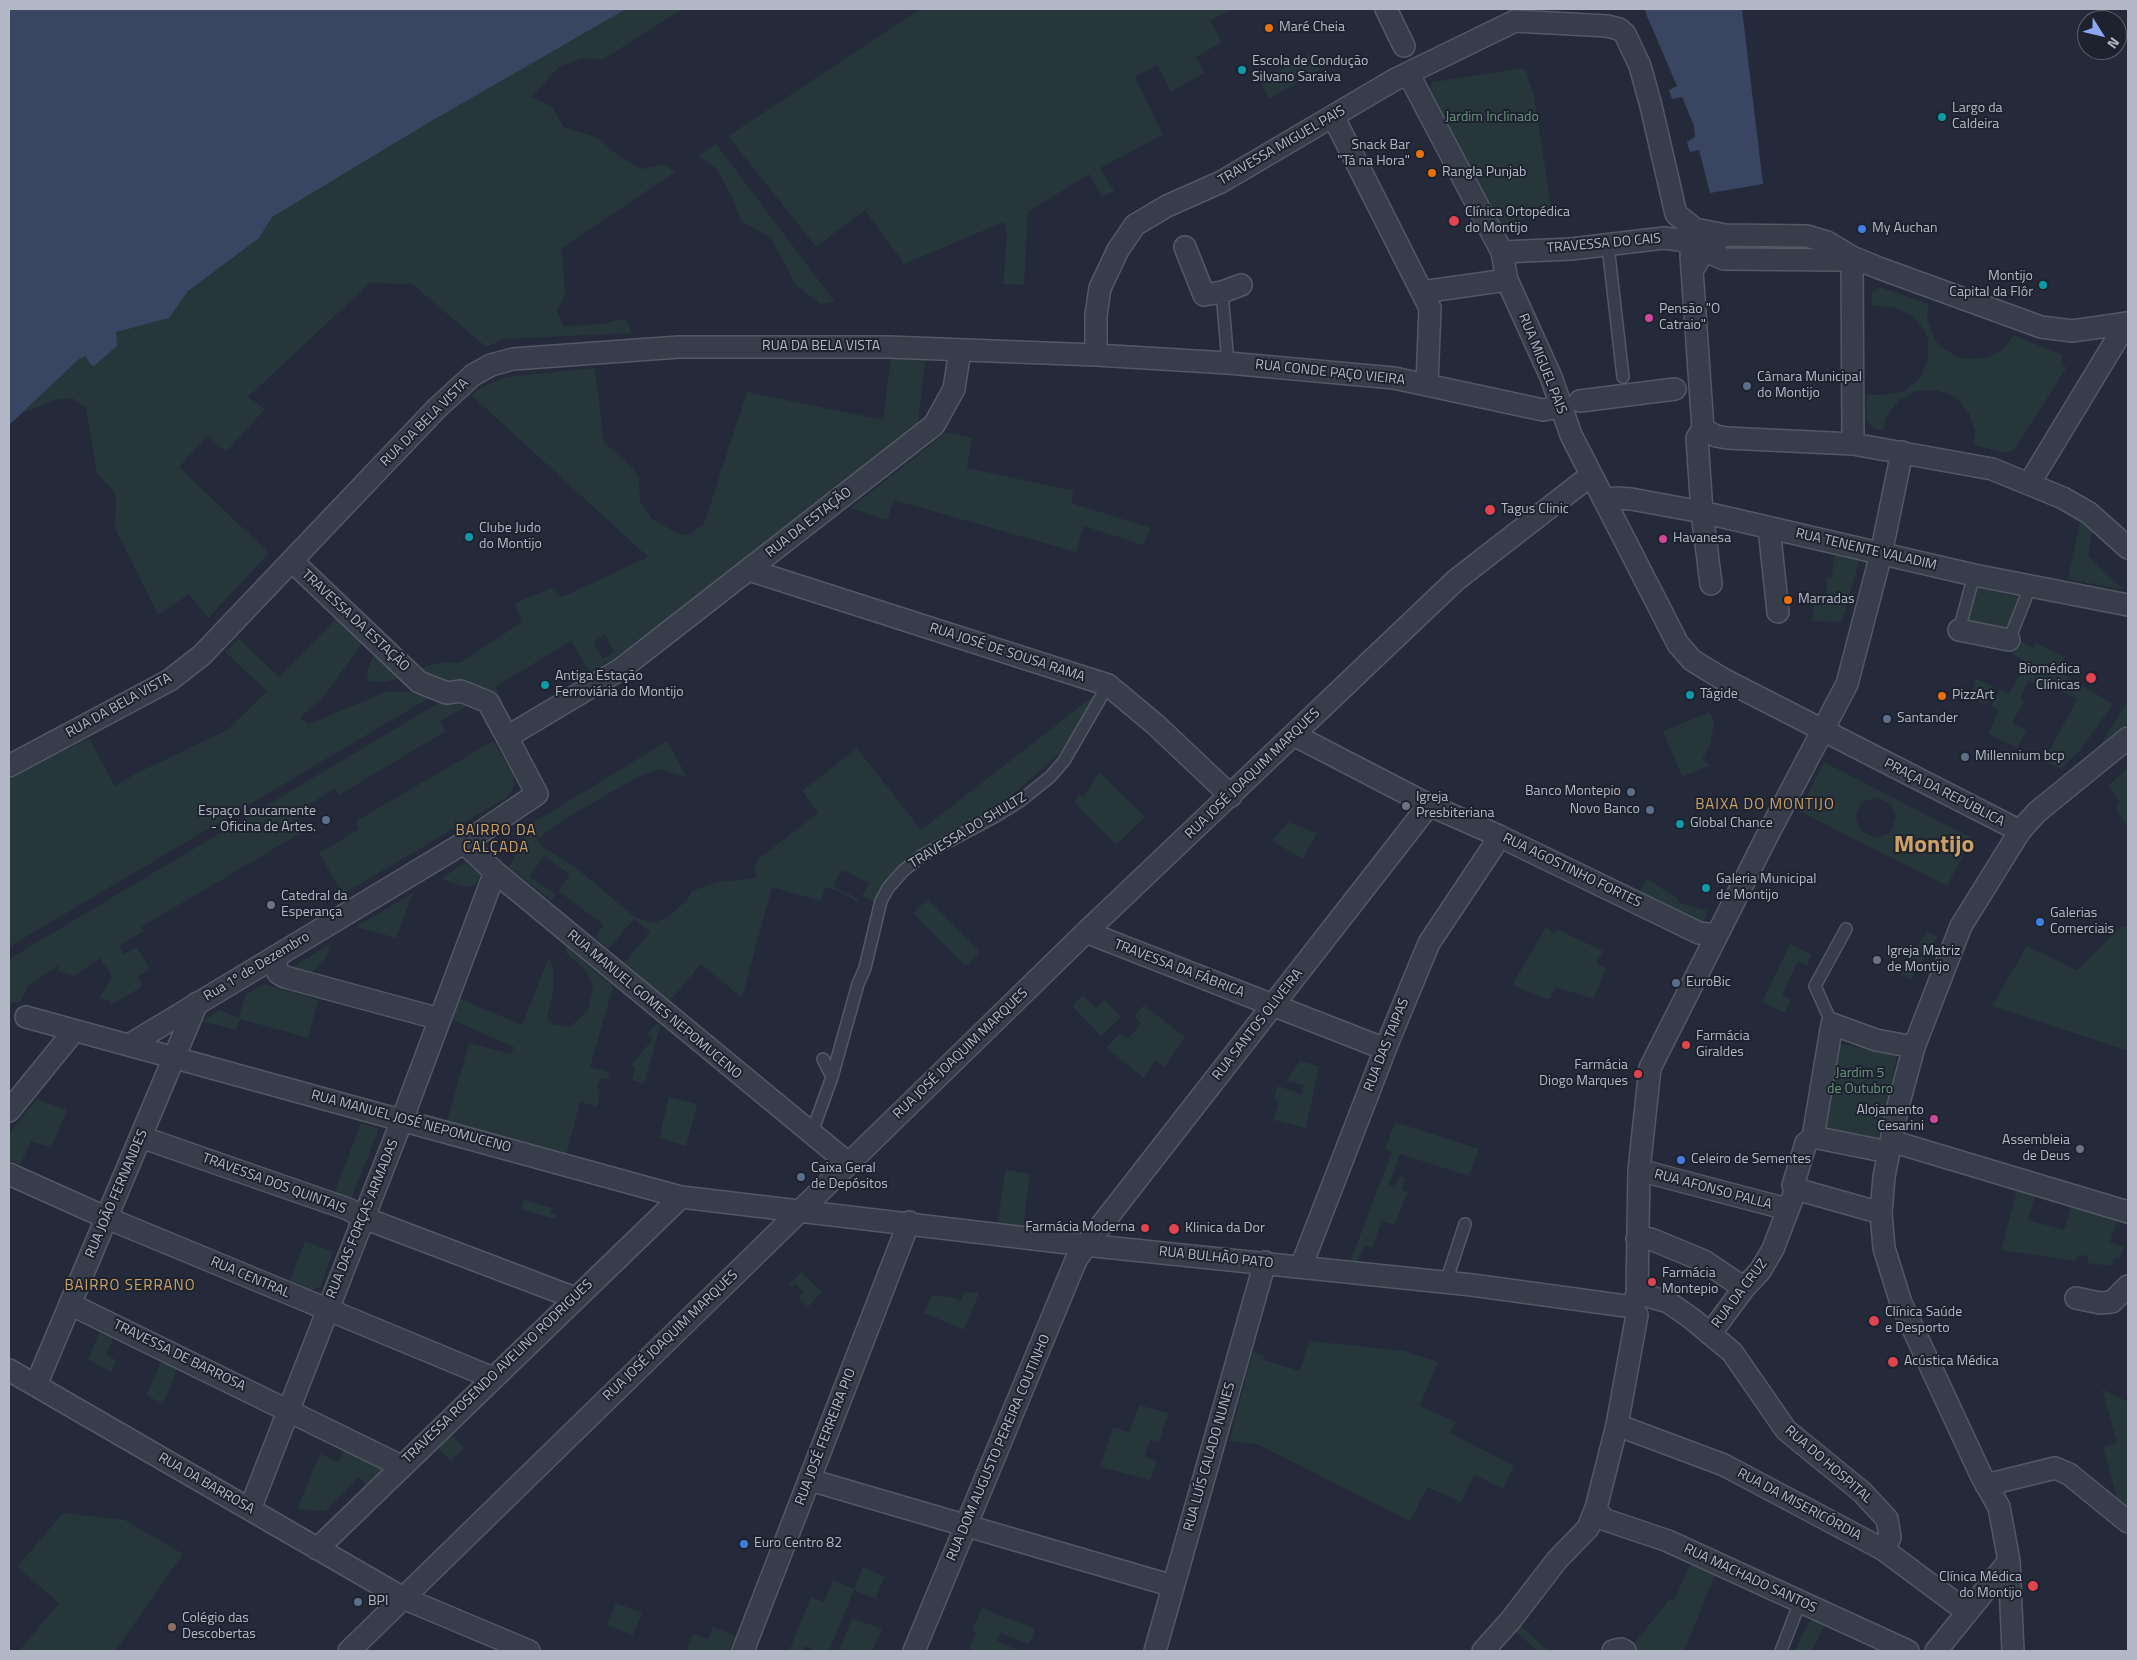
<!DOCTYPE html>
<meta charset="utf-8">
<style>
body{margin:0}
#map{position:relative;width:2137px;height:1660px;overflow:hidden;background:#242a3a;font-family:"Titillium Web",sans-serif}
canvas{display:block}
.frame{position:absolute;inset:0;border:10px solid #b3b8c6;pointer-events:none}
.north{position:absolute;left:2077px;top:10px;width:50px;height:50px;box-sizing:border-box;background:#1d222f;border:1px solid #595e6b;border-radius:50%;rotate:126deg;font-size:14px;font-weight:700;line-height:20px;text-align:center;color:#b3b8c6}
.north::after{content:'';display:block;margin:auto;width:18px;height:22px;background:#8da6f1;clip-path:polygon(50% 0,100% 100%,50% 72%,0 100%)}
</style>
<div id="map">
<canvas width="2137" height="1660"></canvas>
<div class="frame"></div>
<div class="north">N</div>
</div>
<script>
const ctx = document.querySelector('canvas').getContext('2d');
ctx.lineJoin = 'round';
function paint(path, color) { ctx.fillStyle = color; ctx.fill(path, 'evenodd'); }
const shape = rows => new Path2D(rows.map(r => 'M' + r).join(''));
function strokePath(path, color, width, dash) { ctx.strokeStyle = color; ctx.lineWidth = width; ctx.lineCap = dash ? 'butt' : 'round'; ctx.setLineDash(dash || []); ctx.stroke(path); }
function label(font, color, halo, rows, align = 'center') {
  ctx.font = font + ' "Titillium Web",sans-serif'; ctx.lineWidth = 4; ctx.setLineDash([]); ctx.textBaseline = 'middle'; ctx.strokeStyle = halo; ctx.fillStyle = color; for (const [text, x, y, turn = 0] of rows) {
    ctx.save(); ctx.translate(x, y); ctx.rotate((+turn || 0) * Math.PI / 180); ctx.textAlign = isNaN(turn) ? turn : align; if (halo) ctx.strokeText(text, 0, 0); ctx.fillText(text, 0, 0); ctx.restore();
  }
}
paint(shape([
 [76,9,683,9,602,60,583,58,560,66,531,97,551,106,564,127,598,138,615,153,641,169,665,164,675,172,562,248,565,295,557,311,564,326,603,324,620,319,627,321,632,333,504,339,486,347,412,284,370,283,248,397,265,409,226,452,207,436,179,467,269,553,208,618,189,594,158,615,115,528,116,494,97,473,86,408,72,398,55,400,23,413,9,425],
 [920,9,1232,9,1210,21,1222,42,1196,57,1204,73,1171,92,1158,65,1135,77,1163,135,1100,168,1114,191,1102,197,1089,174,1028,212,1024,285,1003,284,1007,234,1004,222,904,264,865,210,816,247,728,136],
 [1311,54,1320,70,1269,99,1260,81],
 [1522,68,1526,70,1534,96,1551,206,1502,230,1497,227,1430,88,1433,82],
 [716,144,835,302,820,304,796,285,771,238,740,220,734,200,716,168,698,156],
 [1880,287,1929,304,1927,318,1934,338,1940,346,1957,357,1967,359,1988,358,2005,347,2014,335,2062,355,2062,366,2067,367,2014,450,2006,453,1974,445,1975,432,1969,413,1955,397,1936,390,1916,391,1898,401,1886,418,1883,430,1875,429,1870,425,1867,419,1867,395,1885,395,1904,391,1920,378,1928,360,1928,341,1925,331,1912,316,1894,307,1871,306,1872,293],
 [926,356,918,422,922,425,616,657,590,672,571,641,495,687,504,702,416,670,442,662,460,663,522,622,515,603,551,588,562,597,648,557,471,395,481,388,505,377,595,368,604,442,634,469,639,479,640,502,651,518,675,532,686,536,704,524,747,392,883,420,891,358],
 [605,634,614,652,603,659,594,642],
 [946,432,972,438,967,468,1074,491,1071,503,1151,528,1143,545,1084,526,1076,552,894,500,887,520,851,508],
 [2080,521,2092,531,2088,556,2124,590,2068,579],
 [1834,555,1859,561,1842,622,1812,621,1814,603,1827,603,1826,578,1832,578],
 [1976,588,2021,597,2003,639,1965,631],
 [338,617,364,640,326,694,300,718,309,724,388,691,408,692,429,698,9,947,9,779,89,738,115,786,135,774,227,730,267,691,225,652,239,639,279,677],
 [2018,640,2034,648,2036,643,2065,657,2056,670,2113,704,2082,748,2061,769,2044,761,2077,699,2049,685,2047,689,2029,681,2020,698,2024,701,2012,723,2027,730,2017,748,1988,734,1999,710,1991,706,2000,689,2009,694,2027,662,2012,654],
 [373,656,403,678,384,682,367,681,368,669],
 [1975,678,1994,687,1987,704,1971,697],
 [1096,694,1068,746,985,819,884,886,874,902,862,896,869,883,842,870,833,886,858,899,857,902,841,892,825,887,821,901,772,887,742,998,701,964,670,1001,624,963,650,932,634,919,608,949,595,937,604,925,558,891,570,874,544,856,529,877,556,895,551,900,509,867,531,824,667,741,687,777,659,769,636,778,568,817,537,839,544,848,574,866,635,917,653,923,668,917,687,900,692,891,717,882,756,878,754,867,757,860,818,813,802,791,857,748,921,830],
 [440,702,450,705,470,704,440,722,446,731,339,795,334,789,295,813,306,830,141,927,144,931,119,946,124,954,136,947,145,961,150,969,138,977,143,986,111,1005,108,1000,99,998,112,977,100,958,75,976,58,971,59,965,28,986,20,1003,13,1002,9,1006,9,959],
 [2128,702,2128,723,2100,745],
 [1710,712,1714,724,1710,745,1702,760,1711,765,1682,777,1663,731],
 [493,741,514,775,513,790,506,798,343,894,319,853,359,829,356,821],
 [1824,762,1972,838,1947,886,1799,811],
 [1877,797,1891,804,1896,818,1890,833,1875,838,1861,831,1855,817,1862,802],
 [2128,769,2128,828,2115,807,2120,802,2108,785],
 [1099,772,1145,817,1116,845,1074,802,1079,795,1084,797],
 [1288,822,1317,833,1303,859,1272,841],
 [465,862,478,872,480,875,477,883,473,886,461,886,441,879],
 [1647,879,1678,899,1678,902,1707,911,1702,925,1639,892],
 [413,893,396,938,356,927],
 [928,899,980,952,966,966,913,913],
 [2122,926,2128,928,2128,1051,1992,1006,2027,946,2077,970],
 [1546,927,1554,934,1557,929,1603,951,1596,963,1606,968,1594,999,1555,987,1550,999,1543,998,1512,985],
 [1927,931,1937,937,1911,980,1901,974],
 [329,944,330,947,324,961,311,973,293,967],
 [1790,944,1812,955,1807,965,1798,961,1782,995,1791,999,1785,1013,1762,1002],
 [565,945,613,987,590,1067,610,1073,608,1079,600,1078,597,1088,600,1090,597,1107,580,1102,567,1153,447,1121,469,1043,511,1054,514,1047,450,1019,458,998,522,1025,549,957,553,969,553,993,547,1017,553,1024,570,1027,588,1010,593,987,586,970,566,953],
 [264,984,318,1000,308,1038,240,1019,236,1030,201,1021,220,1010,239,1018,245,995],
 [1083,995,1096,1008,1105,1000,1121,1017,1101,1036,1072,1006],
 [1144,1005,1185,1037,1164,1067,1155,1060,1144,1078,1106,1048,1120,1033,1128,1039,1141,1023,1134,1017],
 [657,1023,660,1026,644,1084,632,1080,635,1068,631,1065,653,1039,647,1034],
 [1836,1043,1897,1055,1877,1145,1819,1133],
 [1300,1061,1319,1066,1306,1128,1274,1120,1279,1101,1274,1099,1277,1086,1302,1094,1304,1085,1286,1081],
 [669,1097,697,1104,686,1146,659,1138],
 [37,1099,67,1110,51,1148,31,1141,20,1165,9,1160,9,1133],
 [1395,1122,1479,1149,1469,1176,1400,1154,1389,1185,1395,1188,1400,1176,1405,1178,1402,1190,1408,1192,1394,1225,1382,1221,1372,1247,1365,1246,1357,1263,1350,1262,1392,1152,1385,1149],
 [361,1123,379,1129,350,1202,333,1196],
 [1005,1170,1030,1174,1023,1226,998,1223],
 [2017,1191,2035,1196,2028,1220,2064,1230,2071,1207,2117,1220,2110,1242,2124,1247,2120,1259,2114,1258,2112,1266,2087,1263,2088,1256,2077,1255,2076,1261,2001,1250],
 [524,1200,552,1208,550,1213,556,1215,555,1219,522,1210],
 [305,1241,333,1252,321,1286,312,1290,290,1281],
 [801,1272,822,1292,808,1307,798,1298,804,1292,796,1284,792,1287,789,1285],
 [965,1292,979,1293,964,1330,924,1313,932,1295,952,1297,960,1301],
 [103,1324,114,1337,106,1355,116,1360,111,1373,88,1359],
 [1309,1341,1404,1351,1438,1362,1420,1406,1456,1422,1450,1433,1514,1466,1503,1489,1474,1475,1461,1502,1427,1487,1410,1521,1257,1444,1229,1441,1253,1352,1263,1355,1264,1360,1300,1371],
 [165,1354,180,1362,163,1404,146,1395],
 [2102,1389,2128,1402,2128,1514,2118,1502,2103,1447,2117,1443],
 [1139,1405,1168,1413,1159,1442,1150,1439,1145,1457,1157,1461,1150,1480,1100,1467,1113,1427,1129,1432],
 [448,1430,464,1448,451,1461,434,1444],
 [348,1445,392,1468,369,1489,359,1477,325,1511,297,1509,320,1454,338,1462],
 [63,1513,125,1520,183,1554,115,1651,19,1651,59,1603,17,1567],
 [1690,1565,1715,1575,1684,1651,1640,1651,1615,1642,1619,1637,1633,1645,1670,1599,1674,1601],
 [863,1567,885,1577,875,1599,854,1590,829,1651,817,1651,804,1646,802,1651,789,1651,811,1597,824,1602,833,1580,854,1589],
 [616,1603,642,1613,633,1635,607,1625],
 [982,1608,1035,1629,1029,1644,1000,1633,997,1641,1020,1651,975,1651,969,1649,976,1633,972,1630],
 [852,1618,882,1629,872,1651,842,1651,840,1648],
 [1814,1618,1825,1624,1812,1651,1795,1651,1808,1623],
 [1516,1622,1549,1651,1538,1651,1511,1628],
 [713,1627,736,1636,729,1651,686,1651,693,1634,708,1639]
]), '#26363b');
paint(shape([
 [9,9,626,9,428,123,272,217,259,238,188,291,169,318,116,332,117,346,94,366,90,364,86,356,79,359,9,425],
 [1644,9,1742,9,1763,184,1710,193,1699,150,1690,152,1687,142,1695,137,1694,126,1682,97,1672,99,1669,90,1677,86]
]), '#3a4562');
const lane = shape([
 [1608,246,1623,377],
 [1222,292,1228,363],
 [1959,630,1974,575],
 [2009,640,2030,587],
 [1832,1024,1815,986,1846,929],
 [823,1059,832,1077],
 [811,1135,832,1077,858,984,865,968,881,901,888,888,903,871,923,855,996,816,1020,801,1050,777,1064,761,1108,685],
 [1446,1282,1465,1224],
 [1781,1651,1800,1602]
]);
const street = shape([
 [1386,9,1404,46],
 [1408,73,1502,252,1507,280,1551,377,1571,435,1678,644,1692,660,1721,678,2020,831],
 [1333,116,1430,308,1427,384],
 [1185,247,1204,295,1222,292,1241,285],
 [1502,252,1571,249,1664,238,1680,240,1724,259,1840,260,1852,257],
 [1691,255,1703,429,1697,438,1702,512,1711,584],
 [1852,257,1853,444],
 [1694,268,1705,248,1725,235,1807,236,1827,242,1852,257,1879,268,2041,327,2072,331,2128,323],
 [1422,292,1507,280],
 [1096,355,1096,315,1100,288,1118,250,1135,225,1167,206,1221,182,1394,80,1515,21,1607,26,1619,29,1625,34,1640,66,1651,106,1676,214,1695,229,1725,235],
 [1580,401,1675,389],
 [1703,429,1716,436,1727,438,1853,444,1992,469,2063,498,2089,513,2128,548],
 [2029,484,2126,324],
 [1604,500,1616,498,1631,499,1702,512,1974,575,2128,605],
 [1769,528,1778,612],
 [292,561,419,682,447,693,461,691,488,702,507,737],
 [749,570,1108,685,1156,725,1231,796],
 [1959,630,2009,640],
 [1294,735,1429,805,1497,835,1699,933,1716,935],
 [9,766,170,680,202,655,437,408,473,375,491,365,513,359,679,347,888,347,1096,355,1228,363,1394,378,1543,410,1560,407],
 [464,843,495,872,848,1163],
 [1086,932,1385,1049],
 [278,955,275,967,278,973,285,977,440,1019],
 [26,1017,681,1197,1085,1245,1472,1285,1633,1307],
 [129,1045,472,838,537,794,507,737,621,669,934,425,954,389,960,350],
 [9,1111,74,1031],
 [141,1137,348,1209,364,1218,575,1298],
 [1813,1137,1832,1024,1876,1040,1914,1047],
 [1891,1141,2128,1212],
 [1639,1170,1787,1209],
 [9,1174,107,1218,493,1378],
 [1796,1189,1881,1213],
 [1637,1239,1651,1239,1704,1261,1744,1288],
 [1301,1267,1388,1042,1429,943,1493,847,1497,835],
 [1637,1293,1668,1302,1691,1318,1732,1352,1786,1430,1862,1492,1887,1519,1890,1537,1884,1550],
 [2076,1298,2100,1303,2112,1302,2128,1286],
 [70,1304,401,1466],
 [1633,1307,1637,1293,1639,1170,1650,1068,1765,840,1847,684,1881,554,1902,452],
 [1710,1334,1744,1288,1760,1271,1773,1249,1796,1189,1793,1185,1806,1143,1813,1137,1888,1152],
 [9,1370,403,1598,529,1651],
 [36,1385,197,1003],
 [1617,1425,1724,1465,1884,1550,1966,1611],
 [810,1480,1173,1586],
 [1986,1485,2055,1468,2069,1474,2128,1522],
 [1596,1508,1603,1519,1668,1541,1908,1651],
 [250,1509,402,1120,495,872],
 [317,1549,681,1197],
 [349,1651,1086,932,1456,580,1590,476],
 [743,1651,909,1222],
 [914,1651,1076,1260,1089,1241,1429,805],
 [1155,1651,1265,1262],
 [1483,1651,1510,1621,1557,1560,1588,1528,1596,1508,1617,1425,1637,1315,1633,1307],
 [1613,1651,1621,1649,1625,1651],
 [1936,1651,2009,1561],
 [2013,1651,2009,1561,1999,1507,1981,1475,1901,1303,1884,1248,1881,1213,1884,1177,1897,1110,1914,1047,1961,926,2020,831,2037,812,2128,738]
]);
strokePath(lane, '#535865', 14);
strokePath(street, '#535865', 24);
strokePath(lane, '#373d4a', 11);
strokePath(street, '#373d4a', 21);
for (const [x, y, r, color] of [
 [1269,28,5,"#e8710a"],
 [1242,70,5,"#0f9aa8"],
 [1942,117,5,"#0f9aa8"],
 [1420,154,5,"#e8710a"],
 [1432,173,5,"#e8710a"],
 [1454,221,6,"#e0444e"],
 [1862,229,5,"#3f7fe0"],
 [2043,285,5,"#0f9aa8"],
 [1649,318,5,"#d1479c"],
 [1747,386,5,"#5c6f8a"],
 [1490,510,6,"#e0444e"],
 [469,537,5,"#0f9aa8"],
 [1663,539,5,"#d1479c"],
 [1788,600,5,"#e8710a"],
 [2091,678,6,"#e0444e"],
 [545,685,5,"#0f9aa8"],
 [1690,695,5,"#0f9aa8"],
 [1942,696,5,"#e8710a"],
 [1887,719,5,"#5c6f8a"],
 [1965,757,5,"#5c6f8a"],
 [1631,792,5,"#5c6f8a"],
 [1406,806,5,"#6b7280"],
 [1650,810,5,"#5c6f8a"],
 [326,820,5,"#5c6f8a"],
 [1680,824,5,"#0f9aa8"],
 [1706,888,5,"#0f9aa8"],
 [271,905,5,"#6b7280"],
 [2040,922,5,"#3f7fe0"],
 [1877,960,5,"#6b7280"],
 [1676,983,5,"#5c6f8a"],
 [1686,1045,5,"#e0444e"],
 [1638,1074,5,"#e0444e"],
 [1934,1119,5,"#d1479c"],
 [2080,1149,5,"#6b7280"],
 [1681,1160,5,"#3f7fe0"],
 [801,1177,5,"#5c6f8a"],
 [1145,1228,5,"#e0444e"],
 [1174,1229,6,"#e0444e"],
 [1652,1282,5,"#e0444e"],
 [1874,1321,6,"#e0444e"],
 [1893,1362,6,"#e0444e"],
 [744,1544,5,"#3f7fe0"],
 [2033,1586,6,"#e0444e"],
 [358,1602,5,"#5c6f8a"],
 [172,1627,5,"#8d6e63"]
]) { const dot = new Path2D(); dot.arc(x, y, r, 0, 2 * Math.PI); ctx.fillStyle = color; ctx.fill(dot); strokePath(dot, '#1d222f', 2); }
label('14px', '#b3b8c6', '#1d222f', [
 ["Maré Cheia",1279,28],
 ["Escola de Condução",1252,62],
 ["Silvano Saraiva",1252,78],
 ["Largo da",1952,109],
 ["Caldeira",1952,125],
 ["Snack Bar",1410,146,"right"],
 ["\"Tá na Hora\"",1410,162,"right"],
 ["Rangla Punjab",1442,173],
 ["Clínica Ortopédica",1465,213],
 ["do Montijo",1465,229],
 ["My Auchan",1872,229],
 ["Montijo",2033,277,"right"],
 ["Capital da Flôr",2033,293,"right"],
 ["Pensão \"O",1659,310],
 ["Catraio\"",1659,326],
 ["Câmara Municipal",1757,378],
 ["do Montijo",1757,394],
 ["Tagus Clinic",1501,510],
 ["Clube Judo",479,529],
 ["do Montijo",479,545],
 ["Havanesa",1673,539],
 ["Marradas",1798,600],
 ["Biomédica",2080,670,"right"],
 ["Clínicas",2080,686,"right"],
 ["Antiga Estação",555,677],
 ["Ferroviária do Montijo",555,693],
 ["Tágide",1700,695],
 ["PizzArt",1952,696],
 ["Santander",1897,719],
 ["Millennium bcp",1975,757],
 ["Banco Montepio",1621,792,"right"],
 ["Igreja",1416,798],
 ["Presbiteriana",1416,814],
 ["Novo Banco",1640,810,"right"],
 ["Espaço Loucamente",316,812,"right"],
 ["- Oficina de Artes.",316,828,"right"],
 ["Global Chance",1690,824],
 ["Galeria Municipal",1716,880],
 ["de Montijo",1716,896],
 ["Catedral da",281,897],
 ["Esperança",281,913],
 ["Galerias",2050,914],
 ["Comerciais",2050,930],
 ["Igreja Matriz",1887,952],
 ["de Montijo",1887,968],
 ["EuroBic",1686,983],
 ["Farmácia",1696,1037],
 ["Giraldes",1696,1053],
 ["Farmácia",1628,1066,"right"],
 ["Diogo Marques",1628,1082,"right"],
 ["Alojamento",1924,1111,"right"],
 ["Cesarini",1924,1127,"right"],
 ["Assembleia",2070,1141,"right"],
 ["de Deus",2070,1157,"right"],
 ["Celeiro de Sementes",1691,1160],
 ["Caixa Geral",811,1169],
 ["de Depósitos",811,1185],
 ["Farmácia Moderna",1135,1228,"right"],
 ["Klinica da Dor",1185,1229],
 ["Farmácia",1662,1274],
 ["Montepio",1662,1290],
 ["Clínica Saúde",1885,1313],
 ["e Desporto",1885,1329],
 ["Acústica Médica",1904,1362],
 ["Euro Centro 82",754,1544],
 ["Clínica Médica",2022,1578,"right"],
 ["do Montijo",2022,1594,"right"],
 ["BPI",368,1602],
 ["Colégio das",182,1619],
 ["Descobertas",182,1635]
], 'left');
label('14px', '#6b957b', '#1d222f', [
 ["Jardim Inclinado",1492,118],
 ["Jardim 5",1860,1074],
 ["de Outubro",1860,1090]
]);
label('14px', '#b3b8c6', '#1d222f', [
 ["TRAVESSA MIGUEL PAIS",1282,146,-30],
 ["TRAVESSA DO CAIS",1604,244,-5],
 ["RUA DA BELA VISTA",821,347],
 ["RUA MIGUEL PAIS",1542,364,68],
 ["RUA CONDE PAÇO VIEIRA",1330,373,6],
 ["RUA DA BELA VISTA",425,423,-45],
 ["RUA DA ESTAÇÃO",809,523,-38],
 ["RUA TENENTE VALADIM",1866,550,13],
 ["TRAVESSA DA ESTAÇÃO",355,621,43],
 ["RUA JOSÉ DE SOUSA RAMA",1007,653,18],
 ["RUA DA BELA VISTA",119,706,-29],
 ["RUA JOSÉ JOAQUIM MARQUES",1253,774,-44],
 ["PRAÇA DA REPÚBLICA",1944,793,27],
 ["TRAVESSA DO SHULTZ",968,831,-31],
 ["RUA AGOSTINHO FORTES",1572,871,26],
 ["Rua 1º de Dezembro",257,967,-31],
 ["TRAVESSA DA FÁBRICA",1179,969,21],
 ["RUA MANUEL GOMES NEPOMUCENO",654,1005,40],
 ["RUA SANTOS OLIVEIRA",1258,1025,-52],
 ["RUA DAS TAIPAS",1387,1045,-68],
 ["RUA JOSÉ JOAQUIM MARQUES",961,1054,-44],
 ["RUA MANUEL JOSÉ NEPOMUCENO",411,1122,15],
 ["TRAVESSA DOS QUINTAIS",274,1184,20],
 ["RUA AFONSO PALLA",1713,1190,15],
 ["RUA JOÃO FERNANDES",117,1194,-67],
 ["RUA DAS FORÇAS ARMADAS",363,1219,-68],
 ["RUA BULHÃO PATO",1216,1258,6],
 ["RUA CENTRAL",250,1278,23],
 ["RUA DA CRUZ",1740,1294,-53],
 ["RUA JOSÉ JOAQUIM MARQUES",671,1336,-44],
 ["TRAVESSA DE BARROSA",179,1356,26],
 ["TRAVESSA ROSENDO AVELINO RODRIGUES",498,1372,-44],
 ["RUA JOSÉ FERREIRA PIO",826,1437,-69],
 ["RUA DOM AUGUSTO PEREIRA COUTINHO",999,1448,-67],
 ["RUA LUÍS CALADO NUNES",1210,1457,-74],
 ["RUA DO HOSPITAL",1828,1465,41],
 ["RUA DA BARROSA",206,1484,30],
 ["RUA DA MISERICÓRDIA",1799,1505,28],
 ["RUA MACHADO SANTOS",1750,1579,25]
]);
ctx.letterSpacing = '1px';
label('15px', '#cda166', '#1d222f', [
 ["BAIXA DO MONTIJO",1765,805],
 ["BAIRRO DA",496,831],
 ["CALÇADA",496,848],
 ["BAIRRO SERRANO",130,1286]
]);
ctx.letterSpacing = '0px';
label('bold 24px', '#cda166', '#1d222f', [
 ["Montijo",1934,846]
]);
</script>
